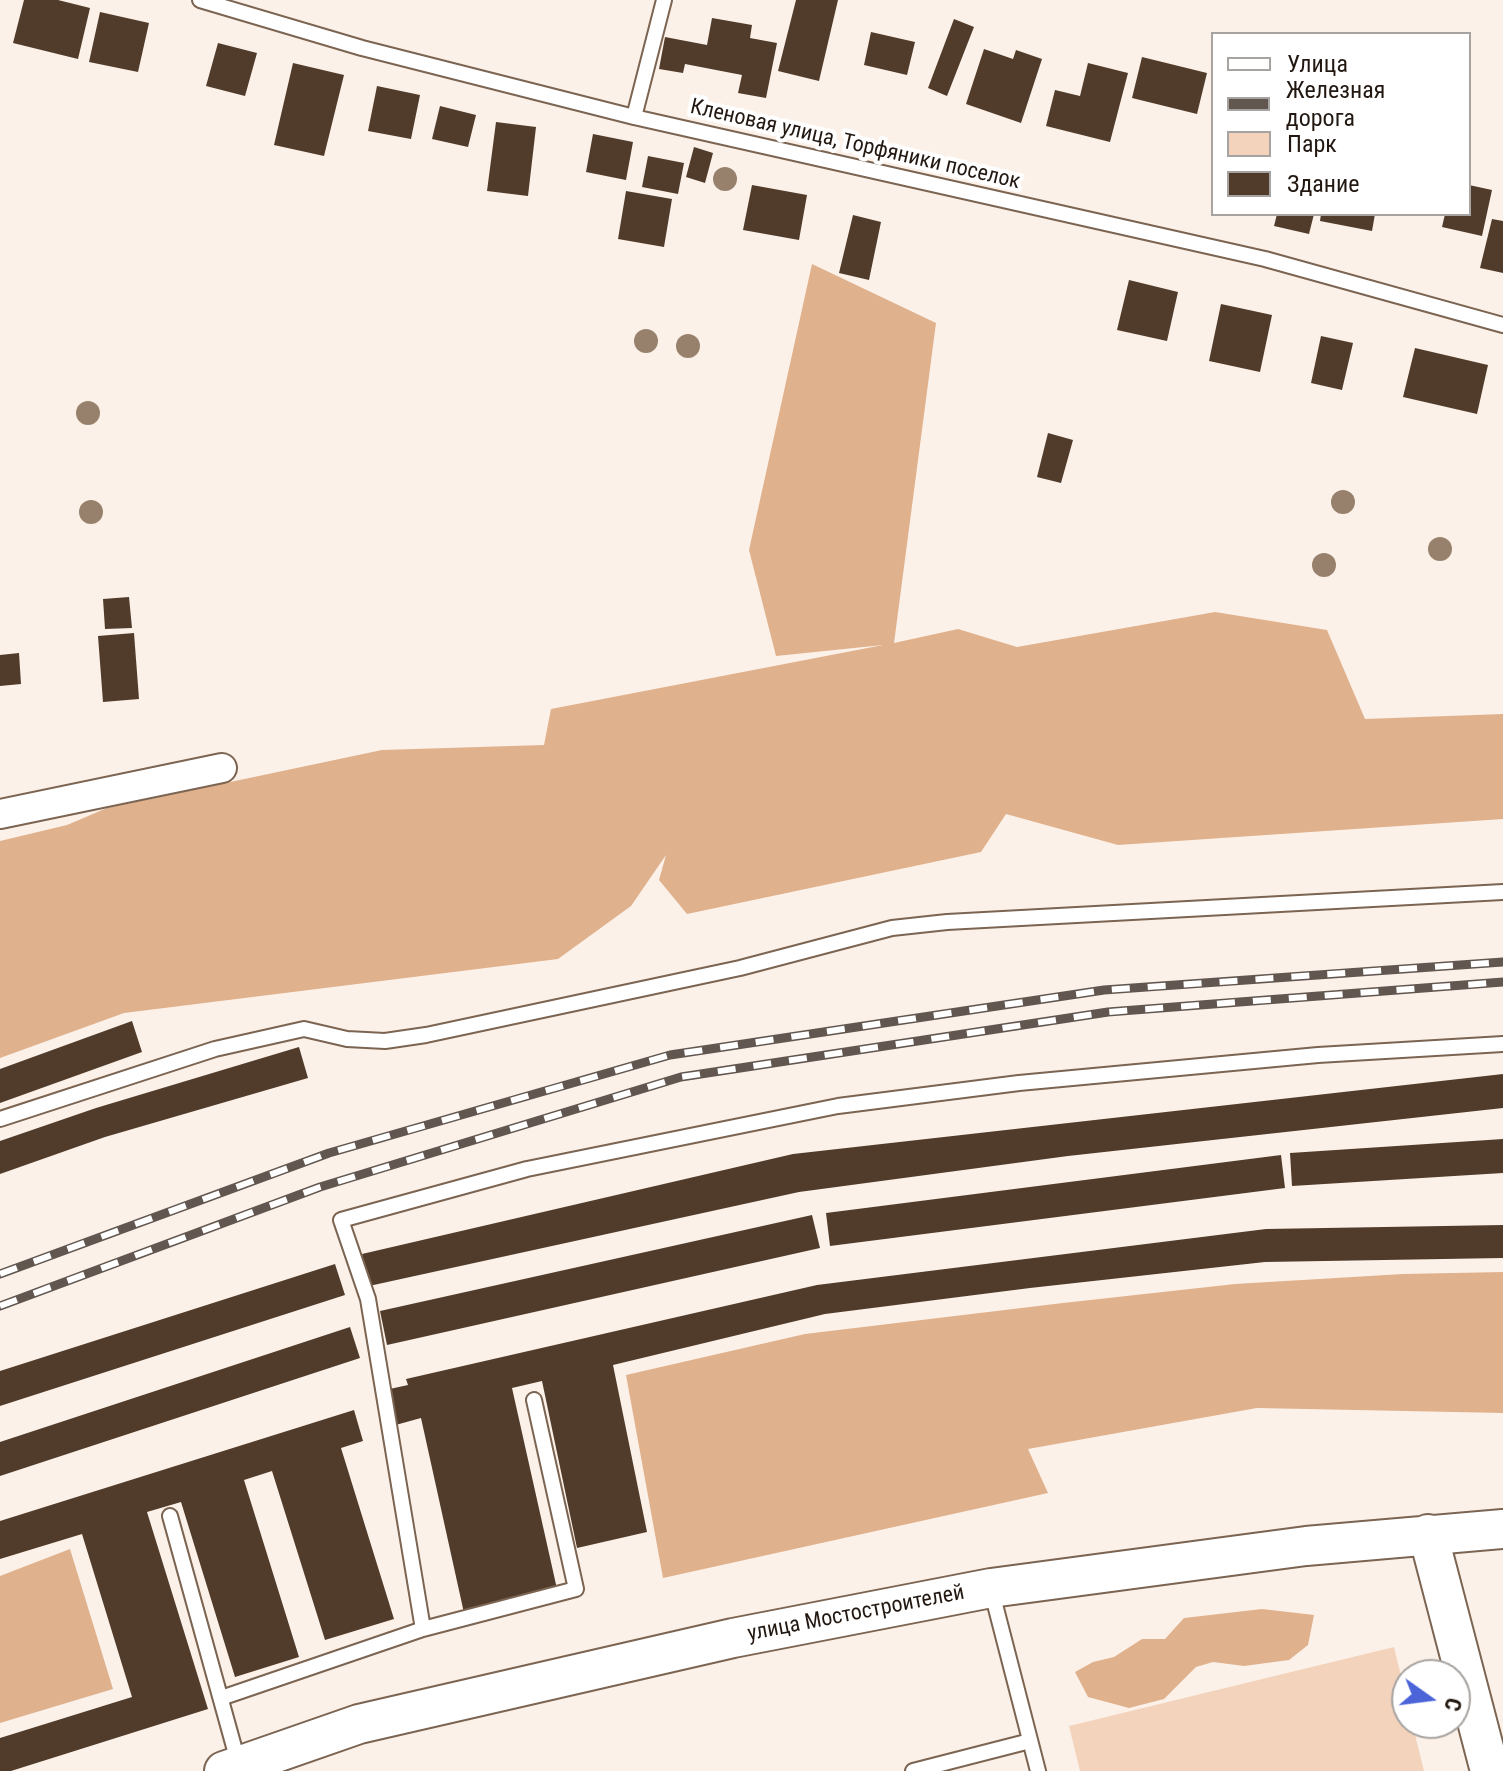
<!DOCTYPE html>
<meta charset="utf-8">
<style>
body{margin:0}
#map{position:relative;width:1503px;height:1771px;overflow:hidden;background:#fcf1e8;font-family:"Roboto Condensed",sans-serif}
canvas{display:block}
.legend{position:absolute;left:1211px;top:32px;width:260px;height:184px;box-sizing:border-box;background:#fff;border:2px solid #a7a3a0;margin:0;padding:10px 14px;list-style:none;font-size:24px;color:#221811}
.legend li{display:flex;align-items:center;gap:16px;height:40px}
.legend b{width:40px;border:2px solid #a7a3a0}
.north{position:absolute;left:1391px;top:1659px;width:80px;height:80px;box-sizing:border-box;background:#fff;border:2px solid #a7a3a0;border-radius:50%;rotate:104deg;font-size:22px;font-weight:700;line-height:32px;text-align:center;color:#221811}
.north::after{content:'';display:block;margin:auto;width:28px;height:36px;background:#4b65d9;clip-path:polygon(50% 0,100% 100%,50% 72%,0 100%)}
</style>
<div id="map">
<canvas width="1503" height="1771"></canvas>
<ul class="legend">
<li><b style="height:10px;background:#fff"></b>Улица</li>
<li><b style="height:10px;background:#625750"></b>Железная дорога</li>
<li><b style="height:22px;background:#f3d3bc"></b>Парк</li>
<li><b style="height:22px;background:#513c2b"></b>Здание</li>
</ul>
<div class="north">С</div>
</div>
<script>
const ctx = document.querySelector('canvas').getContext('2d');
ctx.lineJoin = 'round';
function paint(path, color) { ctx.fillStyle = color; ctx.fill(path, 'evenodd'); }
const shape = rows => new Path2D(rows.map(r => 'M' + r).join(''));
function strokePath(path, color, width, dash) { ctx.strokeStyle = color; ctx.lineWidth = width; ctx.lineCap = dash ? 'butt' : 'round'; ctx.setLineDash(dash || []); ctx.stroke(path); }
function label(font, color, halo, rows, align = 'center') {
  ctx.font = font + ' "Roboto Condensed",sans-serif'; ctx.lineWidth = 8; ctx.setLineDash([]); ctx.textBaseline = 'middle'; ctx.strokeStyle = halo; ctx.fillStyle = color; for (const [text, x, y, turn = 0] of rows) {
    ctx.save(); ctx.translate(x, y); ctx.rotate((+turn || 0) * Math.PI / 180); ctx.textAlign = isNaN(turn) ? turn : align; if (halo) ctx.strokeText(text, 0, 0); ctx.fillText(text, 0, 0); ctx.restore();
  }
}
paint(shape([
 [1394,1647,1407,1701,1407,1723,1412,1723,1424,1771,1080,1771,1069,1726]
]), '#f3d3bc');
paint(shape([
 [812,264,936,323,894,643,958,629,1017,647,1215,612,1327,630,1365,719,1503,714,1503,819,1118,845,1006,814,981,852,687,914,659,880,666,855,631,906,558,959,124,1013,0,1058,0,841,67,825,107,808,382,750,544,745,551,709,883,645,776,656,749,550],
 [1503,1272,1503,1413,1257,1408,1028,1449,1048,1493,663,1578,626,1375,805,1334,1063,1303,1235,1284,1403,1274],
 [70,1549,113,1689,0,1723,0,1576],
 [1262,1609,1314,1615,1308,1645,1289,1660,1244,1666,1213,1662,1196,1667,1164,1699,1129,1708,1088,1697,1075,1672,1093,1662,1114,1657,1142,1639,1165,1639,1184,1618]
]), '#e0b18d');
paint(shape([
 [24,0,58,0,90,8,78,59,13,43],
 [796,0,838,0,819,81,778,71],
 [100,12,149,23,138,72,89,62],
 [712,18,752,25,750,38,777,43,766,98,738,93,742,75,685,64,683,73,659,69,665,37,707,45],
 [954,19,974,27,947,96,928,88],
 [871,32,915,42,907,75,864,65],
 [218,43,257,53,245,96,206,86],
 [984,49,1013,59,1016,50,1042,59,1021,123,966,104],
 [1142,57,1207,73,1197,114,1132,98],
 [293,63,344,75,324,156,274,145],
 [1088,63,1128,73,1110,142,1046,126,1055,90,1080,96],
 [377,86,420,95,411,139,368,131],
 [440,106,476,115,468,147,432,139],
 [496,122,536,127,528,196,487,191],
 [593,134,633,142,626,180,586,172],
 [694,147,713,153,705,183,686,177],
 [648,156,684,163,678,194,642,187],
 [752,185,807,195,799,240,743,230],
 [1469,185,1492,190,1482,236,1442,227,1445,214,1469,214],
 [626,191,672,199,664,247,618,239],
 [1277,214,1314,214,1309,234,1274,226],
 [1321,214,1375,214,1372,231,1320,221],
 [853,215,881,222,869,280,839,273],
 [1492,219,1503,221,1503,273,1480,268],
 [1129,280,1178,292,1167,341,1117,330],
 [1221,304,1272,315,1260,372,1209,361],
 [1321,336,1353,343,1342,390,1311,383],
 [1415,348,1488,365,1477,414,1403,397],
 [1048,433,1073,440,1061,483,1037,477],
 [129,597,132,628,105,629,103,599],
 [134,633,139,699,103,702,98,636],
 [19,653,21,684,0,686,0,655],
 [132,1021,142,1052,0,1103,0,1069],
 [299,1047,308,1078,105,1137,0,1174,0,1141,96,1108],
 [1503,1074,1503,1108,1068,1156,799,1192,369,1286,362,1254,793,1154],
 [1503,1139,1503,1173,1292,1186,1290,1153],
 [1281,1155,1285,1188,830,1246,826,1213],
 [812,1215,820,1248,387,1345,380,1311],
 [1503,1225,1503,1258,1265,1262,1030,1288,825,1314,613,1365,647,1532,577,1548,542,1381,512,1388,557,1589,464,1613,421,1418,392,1426,385,1390,408,1385,406,1379,817,1285,1266,1229],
 [335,1264,345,1295,0,1406,0,1371],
 [350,1327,360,1358,0,1476,0,1442],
 [354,1410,363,1441,341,1448,394,1619,325,1640,272,1471,244,1480,299,1657,235,1677,181,1502,147,1512,208,1709,11,1771,0,1771,0,1738,132,1697,82,1534,0,1559,0,1521]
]), '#513c2b');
const service = shape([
 [200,0,362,48,634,117,1265,259,1503,325],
 [634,117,664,0],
 [0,1119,215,1049,304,1029,347,1039,385,1041,426,1035,740,968,892,928,947,922,1503,892],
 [170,1516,239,1765],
 [991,1589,1038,1771],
 [423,1629,576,1589,534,1400],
 [221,1698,423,1629,368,1299,341,1220,527,1169,838,1106,1019,1083,1318,1055,1503,1044],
 [913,1771,1030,1741]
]);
const minor = shape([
 [0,814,222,768]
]);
const secondary = shape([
 [1428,1534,1490,1771],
 [224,1771,359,1724,733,1638,991,1588,1306,1546,1503,1529]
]);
strokePath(service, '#7b6452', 18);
strokePath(minor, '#7b6452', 32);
strokePath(secondary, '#7b6452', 42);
strokePath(service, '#fff', 14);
strokePath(minor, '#fff', 28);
strokePath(secondary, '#fff', 38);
const rail = shape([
 [0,1274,329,1153,670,1055,1104,990,1503,962],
 [0,1306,320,1187,681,1077,1108,1012,1503,982]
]);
strokePath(rail, '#625750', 9);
strokePath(rail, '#fff', 6, [18]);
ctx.fillStyle = '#97816d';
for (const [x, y] of [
 [725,179],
 [646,341],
 [688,346],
 [88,413],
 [1343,502],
 [91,512],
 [1440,549],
 [1324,565]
]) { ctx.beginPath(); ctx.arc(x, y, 12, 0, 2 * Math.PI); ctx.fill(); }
label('22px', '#221811', '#fff', [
 ["Кленовая улица, Торфяники поселок",855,145,13],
 ["улица Мостостроителей",856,1614,-11]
]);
</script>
